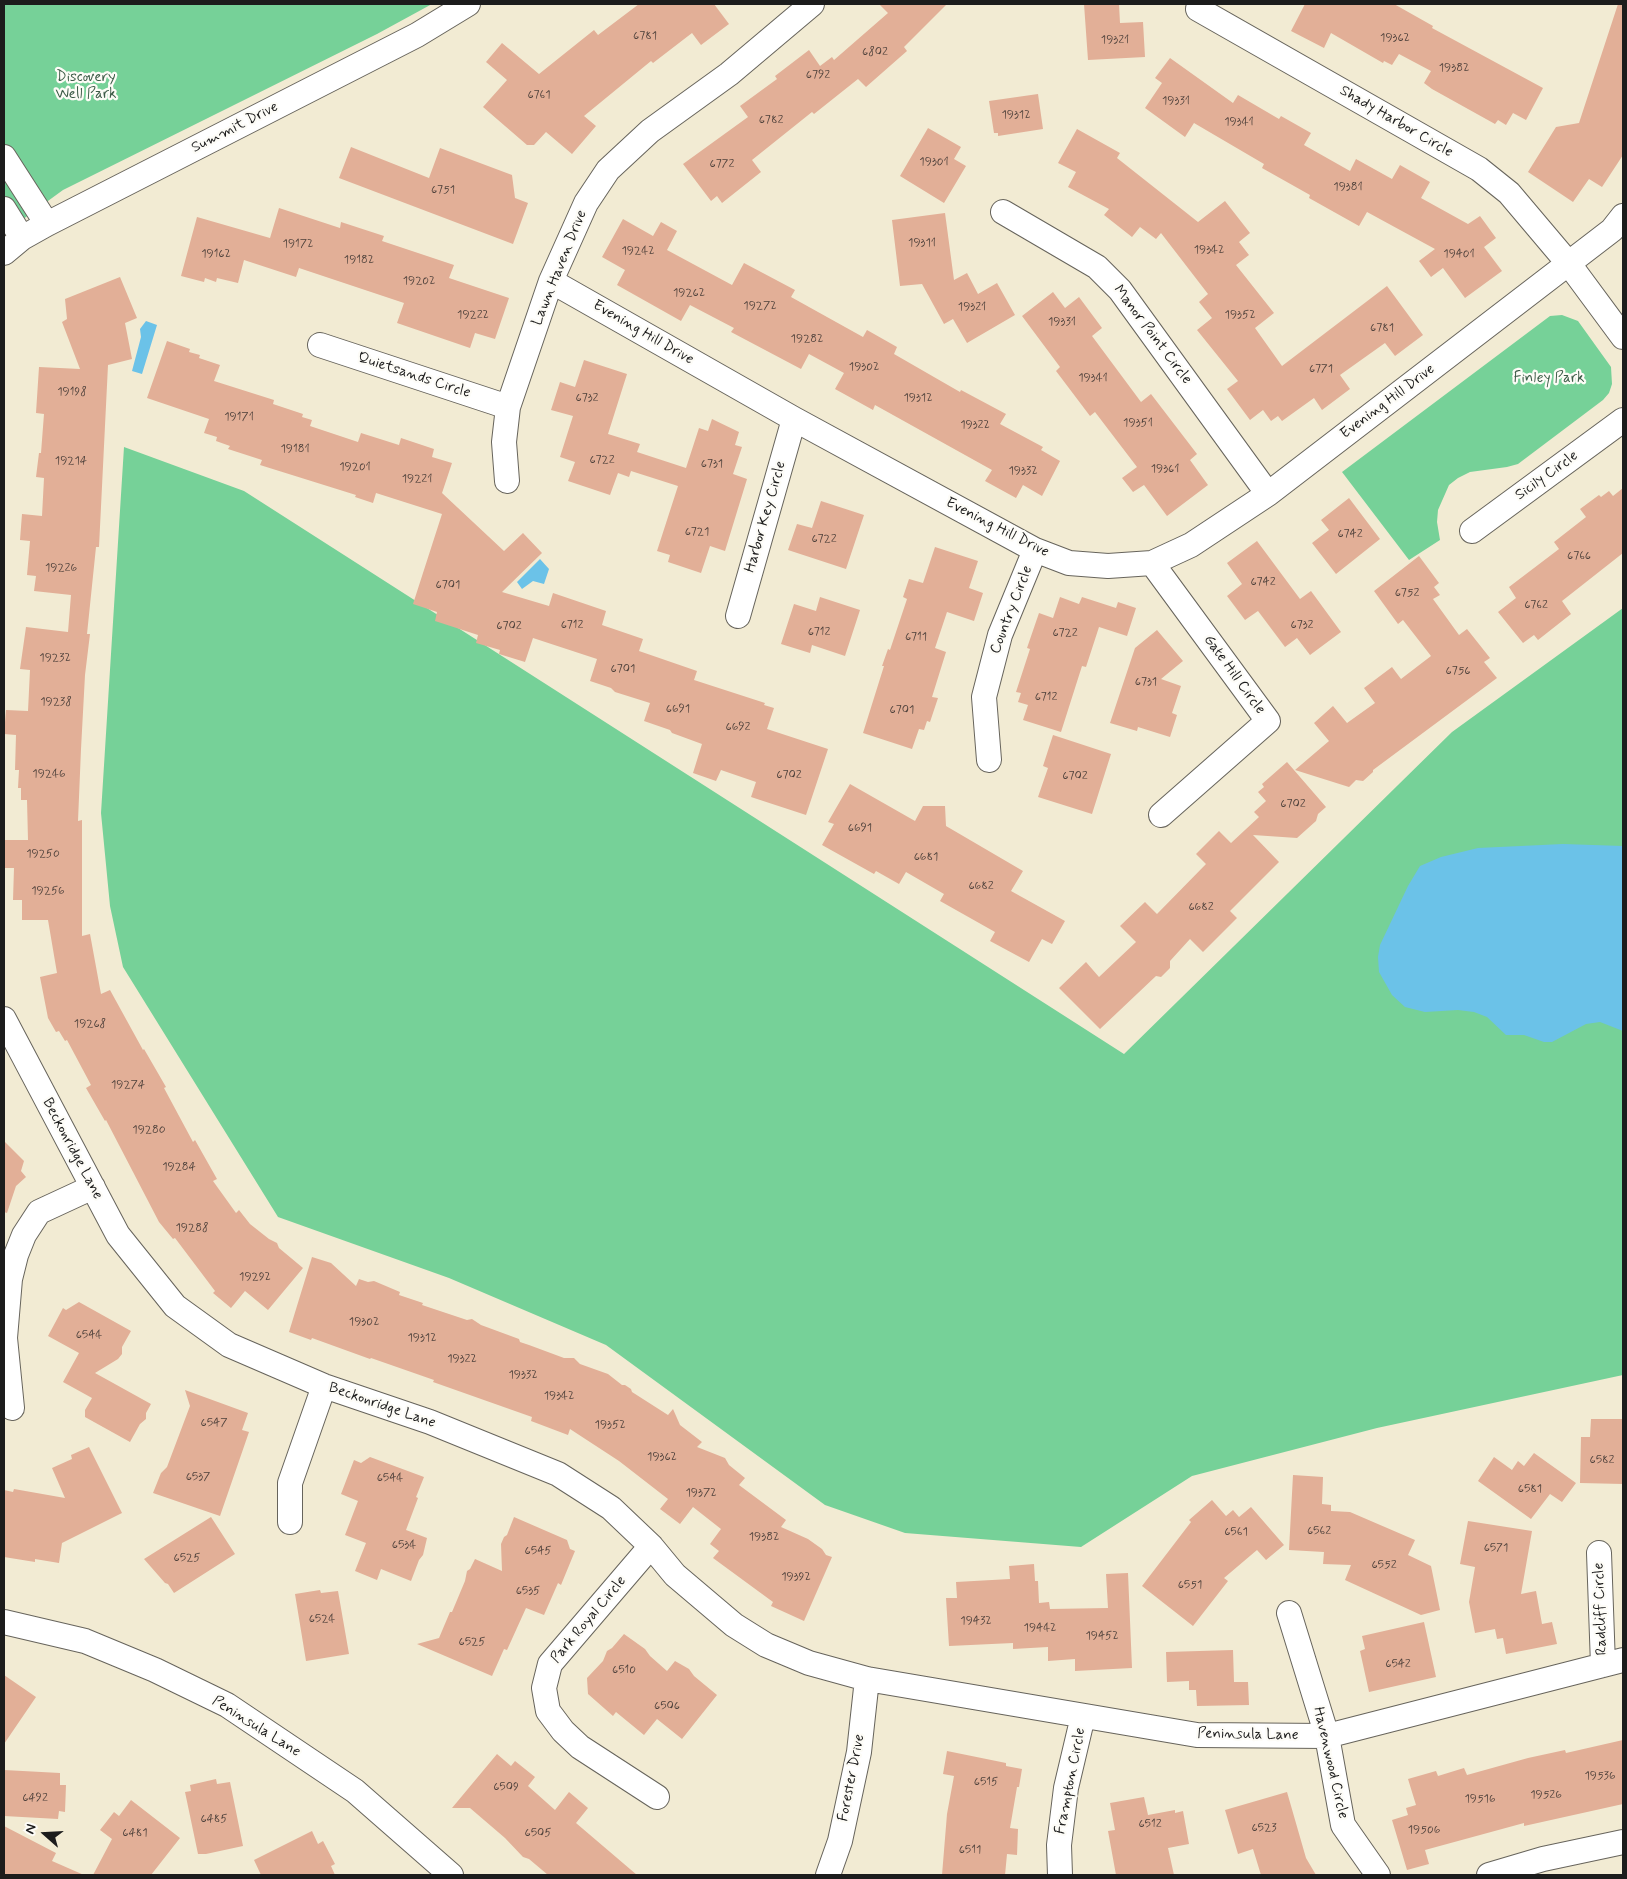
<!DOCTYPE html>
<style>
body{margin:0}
#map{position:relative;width:1627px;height:1879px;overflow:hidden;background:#f2ebd3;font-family:Mynerve,sans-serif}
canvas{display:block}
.frame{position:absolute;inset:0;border:5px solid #1c1c1c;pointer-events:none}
.north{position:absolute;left:20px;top:1809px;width:50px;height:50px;-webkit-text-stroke:4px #fdfcf7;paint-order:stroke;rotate:289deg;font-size:14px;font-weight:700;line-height:20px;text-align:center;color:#1c1c1c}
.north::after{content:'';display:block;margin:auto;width:18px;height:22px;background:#1c1c1c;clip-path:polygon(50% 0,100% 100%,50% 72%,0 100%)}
</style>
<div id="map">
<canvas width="1627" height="1879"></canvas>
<div class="frame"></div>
<div class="north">N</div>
</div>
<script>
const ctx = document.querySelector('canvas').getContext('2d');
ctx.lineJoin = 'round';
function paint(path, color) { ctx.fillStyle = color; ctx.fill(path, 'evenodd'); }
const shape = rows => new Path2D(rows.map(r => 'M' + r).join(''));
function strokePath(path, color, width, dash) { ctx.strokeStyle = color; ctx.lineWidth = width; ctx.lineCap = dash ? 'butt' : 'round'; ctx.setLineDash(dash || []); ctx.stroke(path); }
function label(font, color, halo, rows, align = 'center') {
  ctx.font = font + ' Mynerve,sans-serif'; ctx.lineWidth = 4.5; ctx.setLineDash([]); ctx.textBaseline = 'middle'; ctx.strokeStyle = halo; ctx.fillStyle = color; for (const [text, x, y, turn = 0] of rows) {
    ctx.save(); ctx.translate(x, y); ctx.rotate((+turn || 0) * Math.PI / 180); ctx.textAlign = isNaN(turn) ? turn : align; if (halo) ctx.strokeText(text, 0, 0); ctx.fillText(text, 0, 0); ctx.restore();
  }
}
paint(shape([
 [4,4,432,4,377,34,63,190,4,233],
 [1562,315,1578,321,1611,367,1612,384,1609,393,1603,400,1518,464,1507,467,1470,472,1458,478,1449,485,1438,510,1437,522,1440,540,1409,560,1342,472,1550,316],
 [124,447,244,491,1124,1054,1452,732,1623,608,1623,1375,1377,1428,1192,1476,1081,1547,905,1533,825,1505,606,1345,449,1278,278,1217,123,967,110,906,101,813]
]), '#76d198');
paint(shape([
 [146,321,157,325,142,374,132,371,141,337,140,329],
 [540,559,549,569,544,584,533,581,522,589,517,582],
 [1563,844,1623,846,1623,1031,1600,1022,1586,1024,1552,1042,1544,1042,1524,1035,1506,1035,1487,1017,1474,1012,1458,1010,1425,1012,1405,1007,1392,995,1379,972,1378,957,1380,945,1408,886,1420,866,1441,857,1478,848]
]), '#6bc2e8');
paint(shape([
 [639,4,714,4,729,24,701,45,692,33,653,63,651,61,584,116,596,126,572,154,546,132,534,145,527,145,483,107,507,80,486,62,502,43,539,74,594,30,598,35],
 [879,4,947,4,904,47,907,51,866,87,858,79,814,114,812,112,752,160,761,172,722,203,717,196,711,201,683,164,748,117,740,106,777,79,775,76,809,50,820,66,832,57,834,60,888,13],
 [1084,4,1119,4,1120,23,1143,22,1145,57,1088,60],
 [1305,4,1394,4,1433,26,1432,28,1543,88,1526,120,1513,113,1506,125,1498,120,1495,124,1432,89,1424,83,1431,71,1399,54,1392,65,1384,61,1383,63,1331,33,1324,48,1291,31],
 [1618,4,1623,4,1623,155,1602,187,1589,179,1573,202,1528,172,1556,127,1579,123],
 [1170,58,1233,103,1238,95,1279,119,1281,116,1311,133,1304,145,1350,171,1356,159,1392,179,1400,165,1430,182,1421,198,1468,224,1480,216,1496,238,1484,247,1502,271,1465,298,1443,268,1431,277,1419,261,1435,249,1367,212,1359,226,1309,198,1310,195,1262,168,1264,164,1194,123,1185,137,1145,108,1162,83,1155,78],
 [1038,94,1043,129,998,136,998,133,994,133,989,101],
 [928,128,961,147,954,159,966,166,944,203,900,176],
 [1077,129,1120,153,1117,158,1198,222,1225,201,1250,233,1239,242,1249,255,1236,265,1274,313,1255,328,1282,366,1387,286,1423,335,1395,356,1385,343,1340,375,1350,389,1322,410,1314,398,1282,421,1278,416,1271,421,1263,410,1250,420,1227,389,1238,381,1197,330,1212,318,1199,302,1208,294,1161,233,1156,239,1140,227,1132,237,1104,215,1109,209,1068,187,1076,172,1058,163],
 [351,147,429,178,440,148,512,175,515,198,528,203,513,244,339,178],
 [279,208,340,228,341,222,384,236,382,241,454,265,449,278,509,298,495,339,475,333,470,348,397,323,404,303,299,268,296,277,244,260,238,283,217,278,216,282,205,278,204,282,181,276,197,217,270,238],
 [945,213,954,280,967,273,978,294,997,283,1015,315,967,343,953,319,944,324,922,284,900,286,892,220],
 [623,219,653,236,661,222,677,231,667,250,732,285,744,263,795,290,791,297,863,337,867,330,897,347,894,354,960,392,961,390,1006,414,1000,424,1043,447,1041,450,1060,461,1042,496,1023,485,1016,498,985,481,992,470,875,405,873,410,835,389,844,373,809,354,801,369,731,332,734,328,690,305,681,321,617,285,625,270,602,257],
 [120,277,137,318,125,323,132,359,108,365,99,547,96,547,87,634,90,634,85,675,81,749,78,821,82,820,82,936,90,934,101,994,110,990,143,1050,144,1049,166,1087,164,1088,193,1142,195,1140,217,1179,213,1181,236,1213,239,1210,250,1224,269,1239,277,1243,279,1248,303,1268,268,1310,245,1291,231,1308,213,1293,215,1291,175,1238,173,1239,159,1222,106,1120,105,1121,86,1088,91,1085,67,1040,65,1041,59,1031,56,1032,48,1018,40,977,57,973,48,920,22,920,22,900,13,900,14,868,4,868,4,840,28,840,27,800,21,800,21,788,18,788,19,770,15,770,16,735,4,734,6,710,28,711,30,670,20,669,26,627,68,632,71,595,34,591,36,576,27,575,30,541,20,540,22,514,42,516,44,478,36,477,39,453,41,453,44,414,36,413,39,367,80,369,62,322,67,319,65,299],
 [1053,292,1065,308,1079,297,1102,328,1092,336,1141,402,1151,394,1197,454,1190,460,1208,485,1167,516,1144,485,1133,492,1122,478,1137,467,1095,412,1090,416,1056,371,1060,367,1022,316],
 [167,341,190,349,189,352,200,355,199,358,220,365,214,381,274,400,273,404,303,414,302,417,312,420,310,426,358,442,361,433,399,445,401,438,434,449,432,457,452,463,442,493,504,551,523,533,542,553,502,592,549,606,553,593,606,611,602,625,643,639,639,651,697,671,694,680,765,703,764,705,774,708,767,729,828,749,806,815,751,797,756,782,721,770,716,781,693,773,702,744,672,733,670,730,644,721,650,703,615,692,611,688,590,681,597,659,533,638,525,662,499,654,500,650,476,643,478,635,435,621,437,612,413,604,442,514,376,493,373,503,355,497,356,495,260,465,262,460,228,449,230,446,216,441,217,437,204,433,209,419,147,398],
 [584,360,627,374,608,434,640,444,637,452,686,468,699,428,708,431,712,419,739,432,735,445,742,447,733,474,747,479,725,551,710,546,701,573,668,562,670,555,657,551,678,486,631,471,629,477,618,473,610,495,568,481,575,462,560,457,573,416,551,410,560,382,575,387],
 [1623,488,1623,553,1562,601,1571,614,1538,640,1534,635,1523,643,1498,612,1516,598,1509,587,1559,549,1554,542,1586,517,1580,509,1599,495,1601,497,1609,491,1613,496],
 [1349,498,1380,539,1336,574,1312,543,1329,530,1321,520],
 [821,501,864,515,846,569,788,550,797,524,812,528],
 [1257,541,1300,599,1311,591,1341,632,1310,655,1297,638,1285,647,1258,611,1245,620,1227,596,1242,584,1227,563],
 [935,547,978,561,969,588,983,593,974,621,947,612,935,648,946,652,932,697,938,698,930,722,927,721,924,730,919,729,912,749,863,733,884,666,882,666,888,649,890,650,907,599,903,597,909,579,923,583],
 [1419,556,1439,583,1434,587,1440,595,1433,599,1459,635,1467,629,1490,658,1484,662,1497,678,1373,770,1373,772,1363,781,1356,780,1349,787,1295,770,1329,741,1314,723,1333,706,1347,723,1375,703,1364,688,1392,667,1401,679,1431,656,1403,620,1398,624,1374,591],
 [820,597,860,610,845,656,812,645,810,653,781,644,794,604,816,611],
 [1060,597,1079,604,1082,597,1116,608,1118,602,1136,608,1127,636,1099,627,1086,667,1082,666,1061,732,1023,720,1028,705,1018,702,1021,693,1016,692,1030,649,1027,648,1039,613,1053,618],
 [1157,630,1183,661,1161,679,1181,686,1172,713,1177,715,1170,737,1138,727,1137,731,1110,723,1135,648],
 [1053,735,1111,754,1092,814,1038,797,1048,768,1043,766],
 [1287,762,1326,807,1318,814,1316,821,1297,838,1253,835,1279,862,1230,911,1237,918,1203,952,1190,939,1170,961,1170,968,1161,977,1156,976,1100,1029,1059,988,1086,962,1099,977,1136,942,1120,926,1145,902,1157,914,1206,864,1196,854,1219,831,1231,843,1259,817,1254,812,1266,801,1258,792,1264,787,1262,784],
 [850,784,915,821,923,806,945,806,946,826,1023,871,1011,891,1065,921,1052,944,1042,939,1029,962,990,941,995,932,940,901,944,894,906,872,899,884,876,871,874,874,822,845,834,824,828,822],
 [4,1141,24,1161,21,1171,26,1177,16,1186,7,1213,4,1212],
 [312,1257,331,1263,356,1286,359,1279,368,1282,374,1281,400,1292,399,1295,423,1303,422,1305,467,1320,472,1319,481,1325,519,1339,520,1342,529,1345,564,1358,574,1358,580,1364,608,1374,622,1385,625,1385,631,1389,632,1392,668,1415,673,1409,680,1425,702,1442,697,1447,725,1458,729,1465,745,1478,739,1485,786,1520,781,1527,808,1539,822,1549,826,1555,832,1557,804,1621,771,1606,773,1602,713,1558,719,1551,710,1544,721,1529,693,1507,680,1524,660,1509,668,1499,619,1461,570,1429,568,1435,531,1421,532,1417,433,1382,434,1380,371,1358,370,1359,312,1338,311,1340,289,1332],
 [79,1302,131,1331,122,1347,122,1354,118,1359,95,1373,151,1404,146,1413,146,1419,140,1424,130,1442,85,1417,85,1410,92,1398,63,1382,79,1353,48,1336,63,1308,66,1310],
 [185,1390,248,1413,242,1430,249,1432,220,1516,153,1493,161,1473,167,1467,190,1406],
 [1591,1419,1623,1419,1623,1484,1580,1483,1581,1437,1590,1437],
 [89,1447,122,1513,62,1543,59,1563,35,1559,35,1562,4,1557,4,1490,13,1492,14,1489,65,1498,52,1468,72,1459,71,1455],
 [1534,1453,1576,1483,1562,1502,1550,1494,1531,1519,1478,1481,1494,1457,1512,1470,1518,1461,1524,1466],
 [370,1457,424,1477,416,1497,418,1498,406,1530,427,1538,423,1555,419,1560,411,1581,381,1569,377,1580,355,1571,366,1543,345,1535,358,1501,341,1494,354,1460,361,1463],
 [1293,1475,1323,1477,1322,1504,1331,1505,1331,1511,1350,1512,1415,1540,1408,1555,1431,1566,1440,1610,1421,1615,1345,1580,1351,1565,1323,1564,1324,1552,1289,1550],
 [1212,1500,1226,1516,1233,1510,1239,1517,1251,1507,1284,1545,1266,1560,1257,1550,1224,1578,1228,1581,1193,1626,1142,1586,1191,1522,1189,1520],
 [211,1517,235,1554,174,1593,168,1584,165,1583,144,1559],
 [514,1517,567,1540,570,1549,575,1551,561,1585,558,1583,544,1615,526,1608,507,1650,504,1649,492,1676,417,1644,439,1638,450,1612,452,1612,465,1581,467,1571,470,1569,475,1559,502,1571,501,1544,504,1537,507,1535],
 [1468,1521,1532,1531,1521,1594,1536,1591,1542,1624,1552,1622,1557,1644,1506,1654,1503,1638,1497,1639,1495,1629,1475,1633,1469,1602,1475,1567,1460,1564],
 [1034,1564,1035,1581,1038,1581,1039,1603,1049,1602,1050,1609,1108,1608,1106,1574,1128,1573,1132,1668,1075,1671,1075,1659,1048,1661,1048,1647,1013,1649,1013,1643,949,1646,946,1598,957,1598,956,1582,1010,1579,1009,1566],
 [320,1590,321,1593,338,1591,349,1654,306,1661,295,1594],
 [1424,1622,1436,1677,1369,1692,1360,1651,1365,1649,1362,1636],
 [624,1634,645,1649,650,1656,667,1671,675,1661,689,1669,694,1676,717,1695,682,1739,657,1719,644,1735,616,1712,613,1716,588,1694,587,1678,603,1661,607,1651,612,1648],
 [1233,1650,1234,1682,1248,1682,1249,1705,1197,1706,1196,1690,1189,1690,1189,1681,1167,1682,1166,1652],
 [4,1675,36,1697,4,1744],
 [1623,1740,1623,1804,1524,1826,1524,1823,1425,1850,1429,1864,1407,1870,1392,1820,1408,1815,1406,1808,1416,1805,1408,1779,1436,1771,1438,1776,1464,1768,1467,1775,1528,1758,1565,1750,1566,1753],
 [947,1751,1006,1763,1006,1766,1022,1769,1019,1787,1017,1787,1010,1828,1018,1829,1017,1855,1007,1854,1005,1875,942,1875,947,1814,954,1776,943,1774],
 [497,1754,511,1766,515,1761,535,1777,528,1786,555,1810,569,1792,588,1808,576,1823,637,1875,548,1875,529,1859,523,1857,505,1838,470,1808,452,1808],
 [4,1770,60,1773,60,1785,66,1785,65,1812,59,1811,58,1819,4,1816],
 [216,1779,217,1784,230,1782,243,1846,206,1854,198,1854,185,1792,191,1791,190,1785],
 [1287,1792,1306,1858,1316,1875,1261,1875,1253,1849,1238,1854,1225,1810],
 [1144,1797,1148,1815,1175,1810,1175,1813,1183,1811,1189,1844,1168,1848,1174,1875,1116,1875,1108,1831,1115,1830,1110,1803],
 [131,1800,180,1838,151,1875,93,1875,112,1839,100,1830,114,1812,119,1816],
 [4,1826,56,1853,52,1861,84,1875,4,1875],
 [312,1831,318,1844,323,1841,335,1864,331,1866,335,1875,261,1875,254,1860]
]), '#e2af97');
const minor = shape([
 [1198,9,1479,169,1509,193,1569,264,1623,337],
 [4,157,47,224],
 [4,209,22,238],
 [1003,212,1097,267,1120,290,1268,494],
 [4,253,22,238,47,224,417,35,468,4],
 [551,281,794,419,1035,550,1069,563,1108,566,1152,563,1191,545,1268,494,1612,230,1623,216],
 [320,345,508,407],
 [507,481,504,442,508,407,551,281,586,203,608,170,650,131,729,74,812,4],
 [1472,531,1623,420],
 [1152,563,1268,721,1161,815],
 [738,616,794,419],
 [989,760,984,697,1000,635,1035,550],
 [4,1019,118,1235,175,1306,229,1345,324,1386,430,1422,558,1474,611,1508,651,1546,675,1575,734,1625,766,1645,809,1663,867,1679,1197,1735,1327,1736,1623,1660],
 [12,1408,5,1338,10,1279,16,1255,24,1235,39,1212,93,1187],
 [290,1522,290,1483,324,1386],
 [651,1546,550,1664,544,1688,548,1711,563,1731,580,1747,657,1797],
 [1599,1553,1603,1665],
 [1289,1613,1327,1736,1343,1825,1378,1875],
 [4,1622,85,1641,155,1670,227,1705,355,1791,451,1875],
 [828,1875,840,1841,859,1752,867,1679],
 [1060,1875,1059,1845,1066,1788,1083,1716],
 [1489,1875,1543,1859,1623,1842]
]);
strokePath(minor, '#67645c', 26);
strokePath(minor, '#fff', 24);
label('12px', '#4e413b', null, [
 ["6781",645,36],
 ["19362",1395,38],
 ["19321",1115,40],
 ["6802",875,52],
 ["19382",1454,68],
 ["6792",818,75],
 ["6761",539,95],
 ["19331",1176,101],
 ["19312",1016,115],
 ["6782",771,120],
 ["19341",1239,122],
 ["19301",934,162],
 ["6772",722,164],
 ["19381",1348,187],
 ["6751",443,190],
 ["19311",922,243],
 ["19172",298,244],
 ["19342",1209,250],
 ["19242",638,251],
 ["19162",216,254],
 ["19401",1459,254],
 ["19182",359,260],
 ["19202",419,281],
 ["19262",689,293],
 ["19272",760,306],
 ["19321",972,307],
 ["19222",473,315],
 ["19352",1240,315],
 ["19331",1062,322],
 ["6781",1382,328],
 ["19282",807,339],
 ["19302",864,367],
 ["6771",1321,369],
 ["19341",1093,378],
 ["19198",72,392],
 ["6732",587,398],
 ["19312",918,398],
 ["19171",239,417],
 ["19351",1138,423],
 ["19322",975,425],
 ["19181",295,449],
 ["6722",602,460],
 ["19214",71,461],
 ["6731",712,464],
 ["19201",355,467],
 ["19361",1165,469],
 ["19332",1023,471],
 ["19221",417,479],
 ["6721",697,532],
 ["6742",1350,534],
 ["6722",824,539],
 ["6766",1579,556],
 ["19226",61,568],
 ["6742",1263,582],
 ["6701",448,585],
 ["6752",1407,593],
 ["6762",1536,605],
 ["6712",572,625],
 ["6732",1302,625],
 ["6702",509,626],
 ["6712",819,632],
 ["6722",1065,633],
 ["6711",916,637],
 ["19232",55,658],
 ["6701",623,669],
 ["6756",1458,671],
 ["6731",1146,682],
 ["6712",1046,697],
 ["19238",56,702],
 ["6691",678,709],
 ["6701",902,710],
 ["6692",738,727],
 ["19246",49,774],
 ["6702",789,775],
 ["6702",1075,776],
 ["6702",1293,804],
 ["6691",860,828],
 ["19250",43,854],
 ["6681",926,857],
 ["6682",981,886],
 ["19256",48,891],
 ["6682",1201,907],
 ["19268",90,1024],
 ["19274",128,1085],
 ["19280",149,1130],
 ["19284",179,1167],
 ["19288",192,1228],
 ["19292",255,1277],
 ["19302",364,1322],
 ["6544",89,1335],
 ["19312",422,1338],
 ["19322",462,1359],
 ["19332",523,1375],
 ["19342",559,1396],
 ["6547",214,1423],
 ["19352",610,1425],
 ["19362",662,1457],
 ["6582",1602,1460],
 ["6537",198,1477],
 ["6544",390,1478],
 ["6581",1530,1489],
 ["19372",701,1493],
 ["6562",1319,1531],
 ["6561",1236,1532],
 ["19382",764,1537],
 ["6534",404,1545],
 ["6571",1496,1548],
 ["6545",538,1551],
 ["6525",187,1558],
 ["6552",1384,1565],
 ["19392",796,1577],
 ["6551",1190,1585],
 ["6535",528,1591],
 ["6524",322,1619],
 ["19432",976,1621],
 ["19442",1040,1628],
 ["19452",1102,1636],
 ["6525",472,1642],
 ["6542",1398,1664],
 ["6510",624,1670],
 ["6506",667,1706],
 ["19536",1600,1776],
 ["6515",986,1782],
 ["6509",506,1787],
 ["19526",1546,1795],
 ["6492",35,1798],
 ["19516",1480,1799],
 ["6485",214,1819],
 ["6512",1150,1824],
 ["6523",1264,1828],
 ["19506",1424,1830],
 ["6481",135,1833],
 ["6505",538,1833],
 ["6511",970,1850]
]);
label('15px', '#3c5b47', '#fdfcf7', [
 ["Discovery",86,78],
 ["Well Park",86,95],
 ["Finley Park",1549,379]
]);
label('15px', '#1c1c1c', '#fdfcf7', [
 ["Shady Harbor Circle",1396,122,30],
 ["Summit Drive",235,128,-27],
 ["Lawn Haven Drive",560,268,-68],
 ["Evening Hill Drive",643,333,30],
 ["Manor Point Circle",1152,335,53],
 ["Quietsands Circle",414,376,18],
 ["Evening Hill Drive",1388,402,-37],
 ["Sicily Circle",1547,476,-36],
 ["Harbor Key Circle",766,517,-74],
 ["Evening Hill Drive",997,528,27],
 ["Country Circle",1012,610,-69],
 ["Gate Hill Circle",1234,675,54],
 ["Beckonridge Lane",72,1149,62],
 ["Beckonridge Lane",382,1406,19],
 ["Radcliff Circle",1601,1609,-92],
 ["Park Royal Circle",589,1620,-50],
 ["Peninsula Lane",256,1727,32],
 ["Peninsula Lane",1248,1735,1],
 ["Havenwood Circle",1330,1763,77],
 ["Forester Drive",852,1778,-79],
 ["Frampton Circle",1071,1781,-79]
]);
</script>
